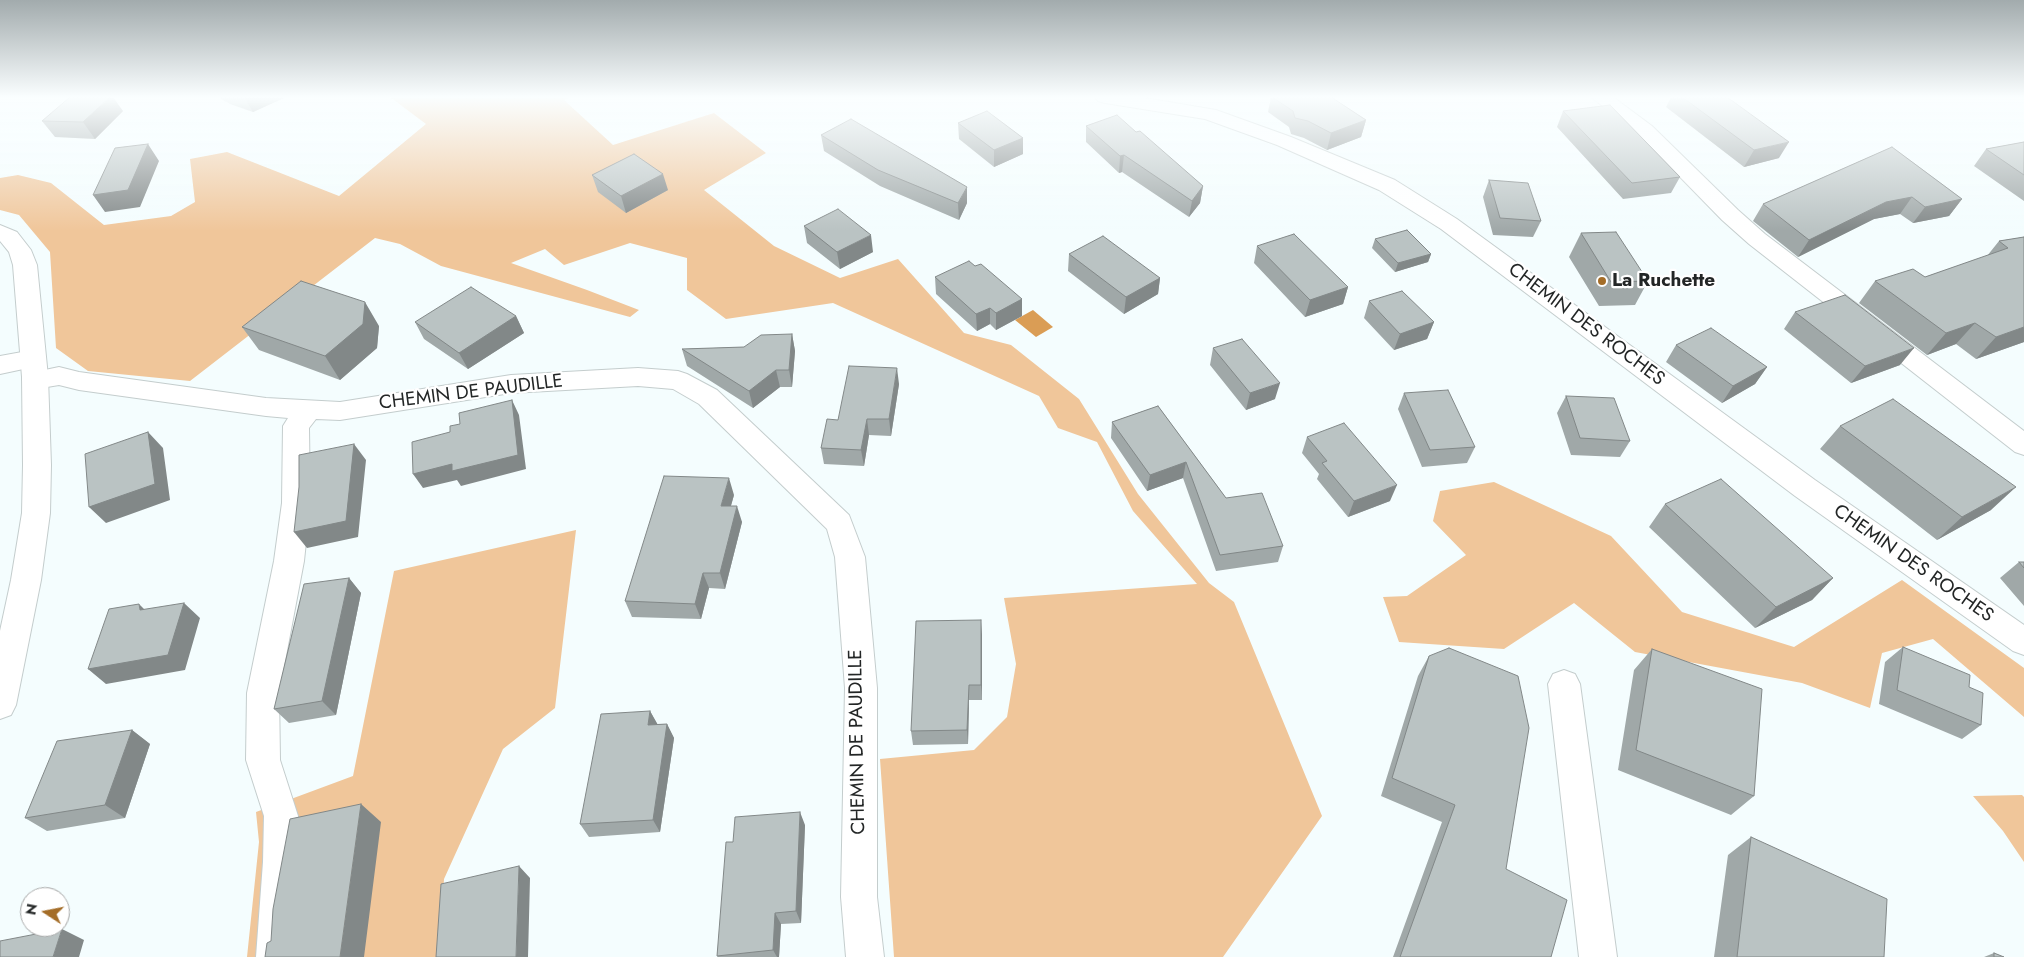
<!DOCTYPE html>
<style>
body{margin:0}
#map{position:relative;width:2024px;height:957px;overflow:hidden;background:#f4fdfe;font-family:Jost,sans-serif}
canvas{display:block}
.north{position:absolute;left:20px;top:887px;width:50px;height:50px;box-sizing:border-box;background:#fff;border:1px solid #a7a8a8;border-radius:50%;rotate:281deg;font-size:14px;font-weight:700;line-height:20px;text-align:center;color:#232626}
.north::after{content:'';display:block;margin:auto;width:18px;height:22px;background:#a46d28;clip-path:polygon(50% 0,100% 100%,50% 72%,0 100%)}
</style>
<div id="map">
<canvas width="2024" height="957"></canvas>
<div class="north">N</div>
</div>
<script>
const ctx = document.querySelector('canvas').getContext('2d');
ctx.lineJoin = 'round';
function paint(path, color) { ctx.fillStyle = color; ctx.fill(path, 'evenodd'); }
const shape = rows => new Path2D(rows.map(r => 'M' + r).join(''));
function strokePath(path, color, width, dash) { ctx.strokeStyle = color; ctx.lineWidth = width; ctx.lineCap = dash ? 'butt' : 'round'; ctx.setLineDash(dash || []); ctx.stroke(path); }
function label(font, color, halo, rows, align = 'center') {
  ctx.font = font + ' Jost,sans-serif'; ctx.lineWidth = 4.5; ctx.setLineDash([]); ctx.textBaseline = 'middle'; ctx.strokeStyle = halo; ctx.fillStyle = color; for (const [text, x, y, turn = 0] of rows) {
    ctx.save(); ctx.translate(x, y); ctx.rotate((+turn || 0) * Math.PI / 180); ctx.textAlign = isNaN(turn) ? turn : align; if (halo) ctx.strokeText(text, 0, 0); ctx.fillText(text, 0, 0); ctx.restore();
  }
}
paint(shape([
 [390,97,570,97,564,100,613,145,714,113,766,153,704,190,774,246,840,278,898,259,964,333,1011,345,1079,399,1138,494,1209,583,1234,602,1322,816,1223,957,894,957,880,759,974,750,1007,717,1016,664,1004,598,1197,584,1133,511,1097,442,1058,428,1039,396,833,303,726,319,687,290,687,258,630,243,564,265,545,249,511,263,587,290,639,310,630,317,441,266,400,244,375,238,190,381,88,371,56,348,50,252,19,215,0,210,0,178,18,175,51,183,104,225,171,216,195,202,190,159,227,152,339,196,426,124],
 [1494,482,1611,536,1682,612,1794,647,1902,580,2024,668,2024,717,1933,639,1882,653,1870,708,1802,683,1635,652,1574,603,1504,649,1399,642,1383,597,1407,596,1466,555,1433,521,1440,491],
 [576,530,555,708,503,749,444,879,439,957,247,957,259,842,256,812,353,776,394,571],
 [2022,795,2024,797,2024,862,2003,831,1973,796]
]), '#f0c69a');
paint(shape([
 [1033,310,1053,327,1036,337,1015,320]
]), '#da9d55');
const minor = shape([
 [1095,97,1139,97,1216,110,1291,137,1395,180,1457,219,1815,480,2024,625,2024,655,2013,651,1795,496,1441,229,1379,190,1277,145,1205,119,1105,103,1098,101,1095,97],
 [1591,97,1613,97,1652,126,1738,210,1765,234,2024,431,2024,455,2015,452,1749,244,1722,220,1638,134,1591,97],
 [33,350,42,353,46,359,42,365,0,374,0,356,33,350],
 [59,367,79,372,266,398,340,402,511,375,638,368,678,371,687,374,717,390,849,515,865,557,877,688,877,897,884,957,846,957,841,897,845,688,835,557,827,529,699,404,673,389,638,386,511,393,340,420,316,419,309,428,310,503,304,561,279,693,280,760,298,816,299,862,294,957,256,957,263,862,264,816,246,760,247,693,274,561,282,503,283,426,288,418,266,416,79,390,59,385,35,389,26,386,22,380,26,374,59,367],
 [1564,670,1575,674,1580,684,1617,957,1579,957,1548,684,1553,674,1564,670]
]);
const tertiary = shape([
 [0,225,17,232,31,250,37,265,48,377,51,465,50,513,41,580,16,705,11,715,0,719,0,631,11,580,22,513,23,465,22,377,13,265,9,252,0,241,0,225]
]);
strokePath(minor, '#c4cdcd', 2);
strokePath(tertiary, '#c4cdcd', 2);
paint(minor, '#fff');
paint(tertiary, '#fff');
paint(shape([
 [218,97,286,97,253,112,230,104],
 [1271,97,1331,97,1366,120,1361,137,1327,150,1304,138,1291,134,1289,127,1268,112],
 [1671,97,1727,97,1779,158,1744,167,1666,107],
 [123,111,95,139,55,137,42,121],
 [1563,111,1680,177,1671,193,1623,199,1557,127],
 [958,123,1023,138,1023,154,994,167,959,139],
 [1086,126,1136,132,1203,186,1200,203,1189,217,1122,172,1119,173,1086,142],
 [821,135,967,203,959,220,880,186,824,151],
 [2024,142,2024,201,1974,166,1986,149],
 [1892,147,1962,199,1949,216,1913,223,1900,214,1874,219,1798,257,1753,221,1763,204],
 [592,175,668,190,626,213,598,192],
 [1489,180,1541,221,1533,237,1493,235,1483,197],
 [804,226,873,252,840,269,807,243],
 [1581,233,1648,281,1635,305,1599,306,1569,257],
 [2024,237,2024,342,1976,359,1956,344,1927,355,1859,303,1875,281,1925,277,1987,256,1999,241],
 [1375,239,1431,254,1428,262,1395,272,1372,248],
 [1257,246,1348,287,1343,304,1305,317,1254,263],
 [1069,254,1160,278,1158,294,1124,314,1068,271],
 [975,266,1022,299,1022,316,996,330,990,324,977,331,936,294,935,277],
 [1369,301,1434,322,1427,339,1394,350,1364,318],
 [1795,312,1900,365,1851,383,1784,329],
 [516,316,524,333,468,369,424,339,415,322],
 [379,326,377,348,340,380,259,350,242,327],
 [792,334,795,351,792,387,780,387,753,408,687,366,682,349,744,347],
 [1676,345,1767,367,1755,384,1722,403,1666,362],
 [1213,348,1275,399,1246,410,1210,365],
 [899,384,891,436,869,435,864,466,824,464,821,448,838,420],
 [1404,393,1475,447,1467,463,1422,467,1398,409],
 [1566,396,1630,441,1620,457,1571,455,1557,413],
 [1158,406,1226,498,1283,546,1278,562,1216,571,1183,478,1147,491,1111,438,1112,422],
 [1840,426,1991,510,1937,540,1820,449],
 [1307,437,1390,501,1348,517,1317,479,1319,474,1302,453],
 [734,495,731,506,742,522,725,589,709,588,701,619,632,617,625,601],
 [1665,504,1833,578,1812,600,1755,628,1649,527],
 [2019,562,2024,562,2024,606,2000,578],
 [349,578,361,593,336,715,289,723,274,709],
 [981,620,982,700,969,700,968,744,913,745,911,731],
 [1903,647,1969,687,1981,725,1962,739,1879,704,1885,662],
 [1652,649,1754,796,1731,815,1618,770,1634,670],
 [1429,656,1506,869,1551,957,1393,957,1442,822,1381,796,1418,676],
 [650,711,657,724,667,724,674,738,660,832,589,837,580,824],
 [132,730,150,744,125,818,47,831,25,818],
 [805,825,801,923,781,924,779,957,718,957,717,956,733,842],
 [1751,837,1884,957,1714,957,1728,855],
 [1994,953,2004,957,1984,957]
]), '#a0a8a8');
paint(shape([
 [110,97,113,97,123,111,95,139,83,122],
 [244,97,286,97,253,112],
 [1366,120,1361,137,1327,150,1331,133],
 [1023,138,1023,154,994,167,994,150],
 [1789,142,1779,158,1744,167,1754,150],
 [148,144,159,161,140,207,105,212,93,195],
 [1124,155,1122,172,1119,173,1120,156],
 [663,174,668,190,626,213,621,196],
 [1203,186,1200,203,1189,217,1192,201],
 [967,187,967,203,959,220,958,203],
 [1912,197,1900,214,1874,219,1798,257,1809,240,1886,202],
 [1962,199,1949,216,1913,223,1925,207],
 [871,235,873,252,840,269,837,252],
 [1431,254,1428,262,1395,272,1398,263],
 [1160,278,1158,294,1124,314,1126,297],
 [1348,287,1343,304,1305,317,1310,300],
 [1022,299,1022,316,996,330,996,313],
 [365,302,379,326,377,348,340,380,325,356],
 [990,308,990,324,977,331,976,314],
 [516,316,524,333,468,369,459,353],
 [1434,322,1427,339,1394,350,1400,334],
 [1975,323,1956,344,1927,355,1946,333],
 [2024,327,2024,342,1976,359,1996,337],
 [792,334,795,351,792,387,789,370],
 [1914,348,1900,365,1851,383,1865,366],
 [1767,367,1755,384,1722,403,1733,386],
 [897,368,899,384,891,436,889,419],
 [776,370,780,387,753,408,749,391],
 [1280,383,1275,399,1246,410,1250,393],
 [512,400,519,415,526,469,461,486,457,480,423,488,413,474],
 [867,419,869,435,864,466,861,450],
 [148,432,163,448,170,500,106,523,89,507],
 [354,444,366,460,358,537,307,548,294,532],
 [1186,462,1183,478,1147,491,1150,475],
 [729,478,734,495,726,522,721,506],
 [1397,485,1390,501,1348,517,1354,501],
 [2016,487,1991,510,1937,540,1962,517],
 [737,506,742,522,725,589,720,573],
 [703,573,709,588,701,619,695,604],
 [349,578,361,593,336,715,322,701],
 [1833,578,1812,600,1755,628,1776,607],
 [184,603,200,618,185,670,106,684,88,669],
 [139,604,155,620,140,610],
 [981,620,982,635,982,700,981,685],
 [969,685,969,700,968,744,967,730],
 [650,711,658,725,648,725],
 [667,724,674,738,660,832,653,820],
 [132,730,150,744,125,818,105,805],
 [361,804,381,822,364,957,340,957],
 [800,812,805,825,801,923,796,911],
 [519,866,530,878,528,957,516,957],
 [775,913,781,924,779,957,777,957,773,950],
 [62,929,84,940,79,957,53,957]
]), '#828888');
const building = shape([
 [70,97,110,97,83,122,42,121,70,97],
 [1272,97,1331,97,1366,120,1331,133,1308,121,1295,118,1293,111,1272,97],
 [1682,97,1727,97,1789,142,1754,150,1682,97],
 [1610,105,1680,177,1632,183,1563,111,1610,105],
 [987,111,1023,138,994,150,958,123,987,111],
 [1117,115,1136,132,1140,131,1203,186,1192,201,1124,155,1120,156,1086,126,1117,115],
 [851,119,967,187,958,203,878,170,821,135,851,119],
 [2024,142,2024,175,1986,149,2024,142],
 [148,144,128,190,93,195,115,148,148,144],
 [1892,147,1962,199,1925,207,1912,197,1886,202,1809,240,1763,204,1892,147],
 [634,154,663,174,621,196,592,175,634,154],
 [1489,180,1528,183,1541,221,1500,218,1489,180],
 [838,209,871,235,837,252,804,226,838,209],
 [1407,230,1431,254,1398,263,1375,239,1407,230],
 [1616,232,1648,281,1611,282,1581,233,1616,232],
 [1294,234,1348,287,1310,300,1257,246,1294,234],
 [1103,236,1160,278,1126,297,1069,254,1103,236],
 [2024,237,2024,327,1996,337,1975,323,1946,333,1875,281,1913,269,1925,277,2008,248,1999,241,2024,237],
 [969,261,975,266,981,264,1022,299,996,313,990,308,976,314,935,277,969,261],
 [301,281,365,302,363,324,325,356,242,327,301,281],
 [471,287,516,316,459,353,415,322,471,287],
 [1402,291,1434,322,1400,334,1369,301,1402,291],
 [1845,295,1914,348,1865,366,1795,312,1845,295],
 [1711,328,1767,367,1733,386,1676,345,1711,328],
 [792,334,789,370,776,370,749,391,682,349,744,347,761,335,792,334],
 [1242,339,1280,383,1250,393,1213,348,1242,339],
 [849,366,897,368,889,419,867,419,861,450,821,448,827,419,838,420,849,366],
 [1448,390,1475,447,1430,450,1404,393,1448,390],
 [1566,396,1614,398,1630,441,1580,438,1566,396],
 [1893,399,2016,487,1962,517,1840,426,1893,399],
 [512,400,518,455,452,471,452,464,413,474,412,442,450,432,450,426,460,424,459,413,512,400],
 [1158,406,1226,498,1262,493,1283,546,1220,555,1186,462,1150,475,1112,422,1158,406],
 [1344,423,1397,485,1354,501,1322,463,1327,461,1307,437,1344,423],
 [148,432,155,484,89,507,85,454,148,432],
 [354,444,346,521,294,532,299,487,299,455,354,444],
 [664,476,729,478,721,506,737,506,720,573,703,573,695,604,625,601,664,476],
 [1721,479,1833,578,1776,607,1665,504,1721,479],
 [2019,562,2024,562,2024,568,2019,562],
 [349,578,322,701,274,709,304,584,349,578],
 [184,603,168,655,88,669,109,609,139,604,140,610,184,603],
 [981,620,981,685,969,685,967,730,911,731,916,621,981,620],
 [1903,647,1970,675,1969,687,1983,693,1981,725,1897,690,1903,647],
 [1449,648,1518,676,1529,728,1506,869,1567,900,1551,957,1400,957,1455,805,1392,778,1429,656,1449,648],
 [1652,649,1762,689,1754,796,1636,750,1652,649],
 [650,711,648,725,667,724,653,820,580,824,601,714,650,711],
 [132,730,105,805,25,818,57,741,132,730],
 [361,804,340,957,265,957,267,943,271,941,273,909,290,819,361,804],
 [800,812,796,911,775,913,773,950,717,956,726,842,733,842,735,817,800,812],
 [1751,837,1887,899,1884,957,1737,957,1751,837],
 [519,866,516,957,436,957,441,884,519,866],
 [62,929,53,957,0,957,0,941,62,929],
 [1994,953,2004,957,1994,957,1994,953]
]);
paint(building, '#bac3c3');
strokePath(building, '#828888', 1);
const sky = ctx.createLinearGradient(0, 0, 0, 231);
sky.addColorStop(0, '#a2abad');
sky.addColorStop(0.42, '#fafeff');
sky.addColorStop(1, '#fafeff00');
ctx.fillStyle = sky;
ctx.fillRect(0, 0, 2024, 231);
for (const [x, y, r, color] of [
 [1602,281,5,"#a46d28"]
]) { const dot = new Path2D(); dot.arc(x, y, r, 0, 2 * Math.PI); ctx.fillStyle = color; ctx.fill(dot); strokePath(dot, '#fff', 2); }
label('bold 19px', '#232626', '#fff', [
 ["La Ruchette",1612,281]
], 'left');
label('19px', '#232626', '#fff', [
 ["CHEMIN DES ROCHES",1586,325,37],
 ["CHEMIN DE PAUDILLE",471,393,-7],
 ["CHEMIN DES ROCHES",1913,564,35],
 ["CHEMIN DE PAUDILLE",858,742,-91]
]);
</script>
